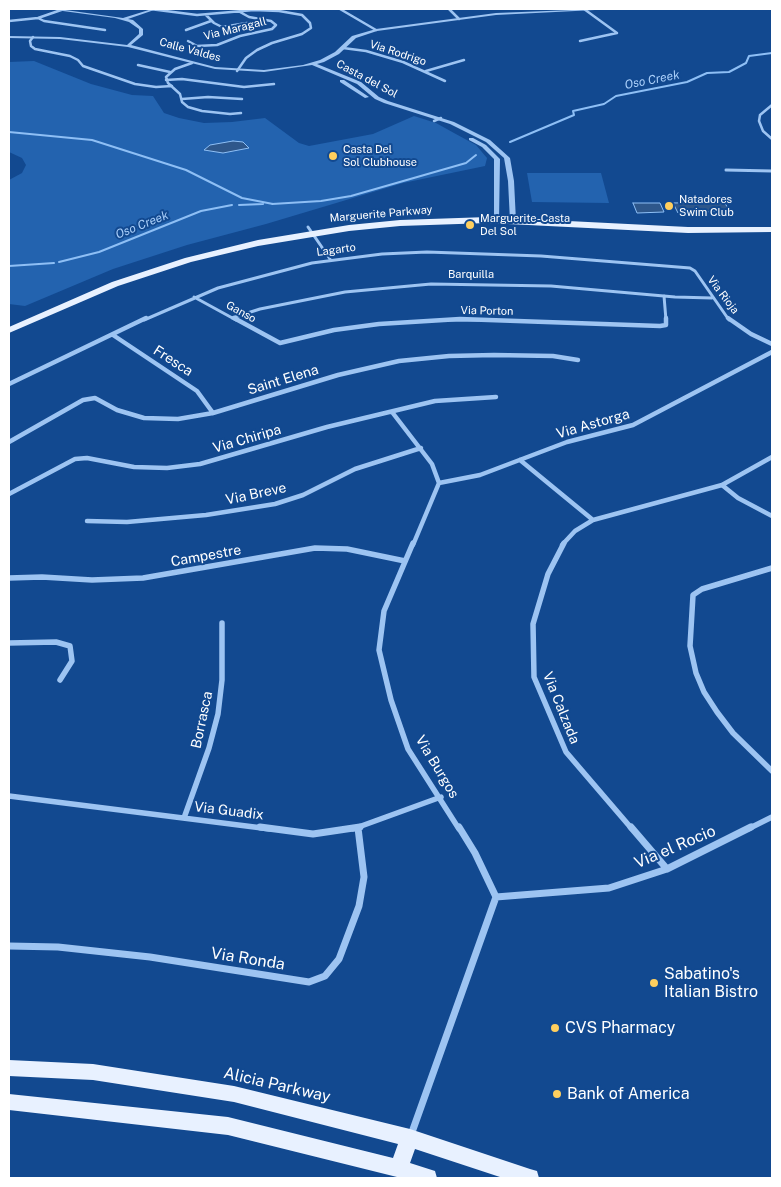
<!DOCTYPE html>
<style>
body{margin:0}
#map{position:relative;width:781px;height:1187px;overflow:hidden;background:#124990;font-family:"Public Sans",sans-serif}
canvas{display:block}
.frame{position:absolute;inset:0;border:10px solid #fff;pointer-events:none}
</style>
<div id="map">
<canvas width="781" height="1187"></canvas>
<div class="frame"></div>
</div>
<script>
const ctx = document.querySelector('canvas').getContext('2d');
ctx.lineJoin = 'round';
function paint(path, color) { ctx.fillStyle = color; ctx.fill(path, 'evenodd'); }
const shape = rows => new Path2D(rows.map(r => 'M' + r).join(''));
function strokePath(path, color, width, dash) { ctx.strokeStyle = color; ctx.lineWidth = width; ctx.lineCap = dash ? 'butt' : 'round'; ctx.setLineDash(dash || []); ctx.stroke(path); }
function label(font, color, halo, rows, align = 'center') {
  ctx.font = font + ' "Public Sans",sans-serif'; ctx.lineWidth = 4; ctx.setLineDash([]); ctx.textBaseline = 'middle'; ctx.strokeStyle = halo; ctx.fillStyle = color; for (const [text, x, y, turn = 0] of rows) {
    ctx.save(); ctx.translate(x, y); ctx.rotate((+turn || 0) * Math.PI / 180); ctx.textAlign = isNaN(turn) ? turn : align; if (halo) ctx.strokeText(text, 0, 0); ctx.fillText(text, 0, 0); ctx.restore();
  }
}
paint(shape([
 [34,61,91,84,132,95,153,96,164,113,179,118,204,123,232,122,265,118,299,143,309,146,373,134,414,116,436,123,454,133,476,145,487,158,485,166,403,183,266,224,187,245,113,269,25,306,9,304,9,180,22,173,26,165,22,158,9,152,9,62],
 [527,173,601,173,609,203,532,202]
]), '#2363af');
const water = shape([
 [233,141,243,142,249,148,223,153,204,150,210,145,233,141],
 [724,202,730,211,678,213,673,203,724,202],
 [633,203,660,203,664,212,637,213,633,203]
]);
paint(water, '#2e578b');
strokePath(water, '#8ebff5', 1);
strokePath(shape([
 [9,132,92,140,186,170,242,198,273,204],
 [510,142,574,115,573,111,604,104,616,96,687,82,707,73,729,72,746,63,749,56,772,53],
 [272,204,321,201,351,196,466,163,476,155],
 [239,205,263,204],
 [59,262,99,252,201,211,232,205],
 [9,266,54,263]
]), '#8ebff5', 2);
strokePath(shape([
 [150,9,197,15,254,10,279,11,302,15,310,23,311,28,302,34,272,43,257,50,246,58,237,71],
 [340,9,376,30],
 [449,9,459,19],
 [584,9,617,33],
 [206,15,214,23,222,27,247,23],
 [38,18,44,21,105,30],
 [9,21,38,18,64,9],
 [186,30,211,21],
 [33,37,30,41,31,46,35,49,70,56,78,60,83,66,135,84,156,87,172,86],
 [188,41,197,46,217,45,240,36,272,29,276,25,271,21,249,17,240,12],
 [580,41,617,33],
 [343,48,366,51,403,62,445,81],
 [192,63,175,69,166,77,168,83,180,94,182,102,188,107,202,111,230,114,241,113],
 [138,65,170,72],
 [426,71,464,60],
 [166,80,182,79,244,87,274,84],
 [182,99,208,97,242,99],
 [772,105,760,115,759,121,763,131,772,139],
 [434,121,441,118]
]), '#9dc4f2', 2.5);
strokePath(shape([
 [726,170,772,171],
 [308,227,330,259],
 [664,296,666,320],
 [194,297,236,320],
 [232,318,260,309,345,292,431,284,551,286,675,297,712,298],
 [144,320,218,288,312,263,382,254,427,252,541,256,690,268,695,271,729,320],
 [450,320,478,320]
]), '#9dc4f2', 3);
strokePath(shape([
 [234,318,280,343,334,330,379,324,460,319,660,326,666,325,666,318],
 [728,318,751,334,772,344],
 [113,335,197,391,213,413],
 [9,384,146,318],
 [392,412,432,464,439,483,413,545],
 [9,442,83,400,95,398,117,410,144,418,178,419,213,413,338,375,399,361,449,356,494,355,553,356,578,360],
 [520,460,593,520],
 [439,483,480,475,567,442,633,425,772,352],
 [722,485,738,498,772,516],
 [9,494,75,459,87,458,134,467,167,468,200,464,327,427,435,401,496,397],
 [87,521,127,522,206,515,275,504,303,495,355,469,421,448],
 [562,545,575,531,593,520,722,485,772,457]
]), '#9dc4f2', 4.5);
strokePath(shape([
 [413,543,384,611,379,650,391,700,408,749,459,829],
 [564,543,548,574,533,624,534,677,566,752,632,829],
 [772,568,702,589,693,595,690,646,696,673,704,692,717,712,733,733,772,771],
 [9,578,42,577,92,580,143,578,315,548,347,549,405,561],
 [9,643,56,642,70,646,72,661,60,680],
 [9,796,270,829],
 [184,818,209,748,218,714,222,680,222,623],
 [353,829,441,797],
 [748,829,772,817]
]), '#9dc4f2', 5.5);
strokePath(shape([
 [260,827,313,834,360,827],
 [631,827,667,869],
 [496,897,609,888,667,869,751,827],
 [9,946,58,947,150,957,309,982,325,976,339,959,359,906,364,877,358,828],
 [411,1135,496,897,475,853,459,827]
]), '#9dc4f2', 7);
paint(shape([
 [48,9,58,9,123,18,152,9,157,9,128,19,133,20,143,29,143,35,131,45,215,67,264,70,303,65,320,60,335,52,352,36,376,29,496,13,597,9,595,10,496,15,377,31,356,38,339,54,324,62,317,64,361,82,379,97,388,101,454,122,490,140,510,158,514,181,516,221,513,223,510,221,508,181,504,158,486,142,450,124,384,103,375,99,357,84,312,65,264,72,215,69,128,47,60,39,9,38,9,36,60,37,127,45,139,34,139,29,129,22,115,18,48,9],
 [340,80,344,80,369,97,365,98,340,82,340,80],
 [469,138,473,138,486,145,500,159,499,221,494,220,494,159,482,147,469,140,469,138]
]), '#9dc4f2');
paint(shape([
 [488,217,688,227,772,227,772,232,688,233,488,223,400,226,349,231,258,246,191,262,118,286,9,333,9,327,112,282,185,258,258,240,349,225,400,220,488,217],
 [9,1060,93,1064,234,1086,410,1129,530,1169,537,1171,539,1178,503,1178,415,1149,410,1163,435,1171,437,1178,401,1178,228,1135,9,1110,9,1094,228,1117,393,1158,398,1144,234,1102,93,1080,9,1076,9,1060]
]), '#e8f1ff');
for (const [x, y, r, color] of [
 [333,156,5,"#ffcf5e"],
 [669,206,5,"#ffcf5e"],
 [470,225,5,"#ffcf5e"],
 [654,983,5,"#ffcf5e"],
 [555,1028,5,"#ffcf5e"],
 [557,1094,5,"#ffcf5e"]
]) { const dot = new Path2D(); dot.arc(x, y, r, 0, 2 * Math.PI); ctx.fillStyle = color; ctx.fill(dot); strokePath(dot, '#124990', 2); }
label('11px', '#fff', '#124990', [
 ["Via Maragall",235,29,-14],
 ["Calle Valdes",190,50,15],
 ["Via Rodrigo",398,53,18],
 ["Casta del Sol",367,79,28],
 ["Marguerite Parkway",381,214,-5],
 ["Lagarto",336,250,-8],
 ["Barquilla",471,275],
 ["Via Rioja",723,295,53],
 ["Via Porton",487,311,1],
 ["Ganso",241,312,29]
]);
label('11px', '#fff', '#124990', [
 ["Casta Del",343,150],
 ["Sol Clubhouse",343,163],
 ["Natadores",679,200],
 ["Swim Club",679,213],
 ["Marguerite-Casta",480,219],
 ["Del Sol",480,232]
], 'left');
label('italic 12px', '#a9cef9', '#124990', [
 ["Oso Creek",652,80,-11],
 ["Oso Creek",142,225,-22]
]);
label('14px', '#fff', '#124990', [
 ["Fresca",173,361,33],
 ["Saint Elena",283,380,-17],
 ["Via Astorga",593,424,-16],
 ["Via Chiripa",247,439,-16],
 ["Via Breve",256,494,-12],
 ["Campestre",206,556,-10],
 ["Via Calzada",561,708,68],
 ["Borrasca",202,720,-78],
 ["Via Burgos",437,767,59],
 ["Via Guadix",229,811,7]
]);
label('16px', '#fff', '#124990', [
 ["Via el Rocio",675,847,-23],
 ["Via Ronda",248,959,9],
 ["Alicia Parkway",277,1085,13]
]);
label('16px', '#fff', '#124990', [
 ["Sabatino's",664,974],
 ["Italian Bistro",664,992],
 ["CVS Pharmacy",565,1028],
 ["Bank of America",567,1094]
], 'left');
</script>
